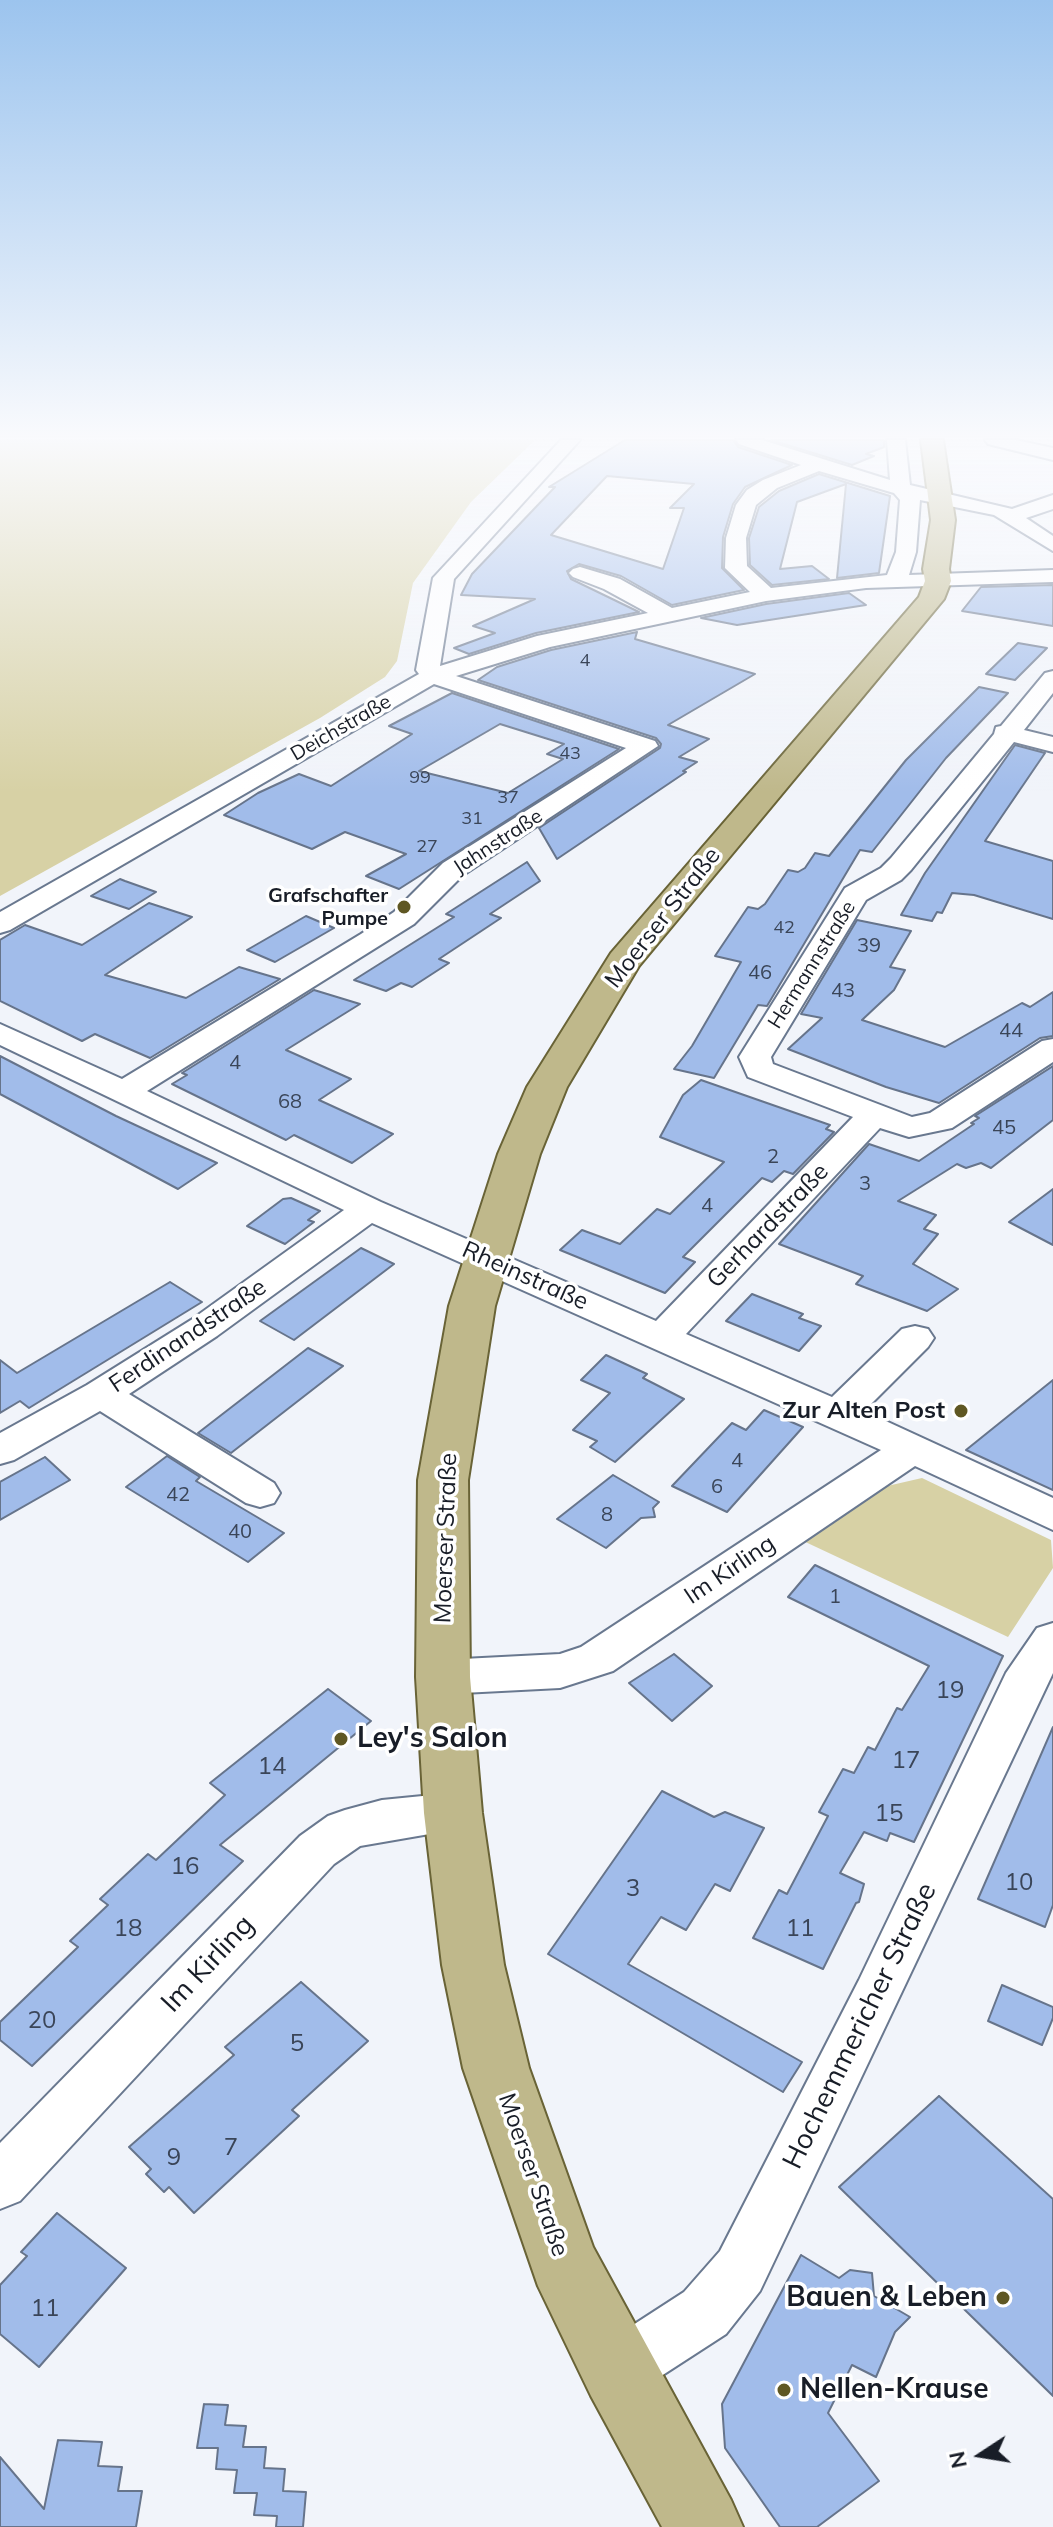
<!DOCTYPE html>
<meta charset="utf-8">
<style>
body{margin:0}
#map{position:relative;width:1053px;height:2527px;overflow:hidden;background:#f1f4fa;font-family:Mulish,sans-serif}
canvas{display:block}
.north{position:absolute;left:941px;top:2415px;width:80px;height:80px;-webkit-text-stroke:6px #fff;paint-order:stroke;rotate:258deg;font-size:22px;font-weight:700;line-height:32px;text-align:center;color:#181d27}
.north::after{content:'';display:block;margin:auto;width:28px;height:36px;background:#181d27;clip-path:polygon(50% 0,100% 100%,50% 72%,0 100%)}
</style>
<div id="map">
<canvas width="1053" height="2527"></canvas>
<div class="north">N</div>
</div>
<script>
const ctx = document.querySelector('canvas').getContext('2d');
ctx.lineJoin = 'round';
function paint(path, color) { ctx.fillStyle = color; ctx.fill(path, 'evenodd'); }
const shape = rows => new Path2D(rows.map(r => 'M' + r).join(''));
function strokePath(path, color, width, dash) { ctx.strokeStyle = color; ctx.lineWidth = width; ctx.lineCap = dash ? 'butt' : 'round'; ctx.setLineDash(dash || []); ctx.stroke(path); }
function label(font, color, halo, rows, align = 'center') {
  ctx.font = font + ' Mulish,sans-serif'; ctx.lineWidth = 7; ctx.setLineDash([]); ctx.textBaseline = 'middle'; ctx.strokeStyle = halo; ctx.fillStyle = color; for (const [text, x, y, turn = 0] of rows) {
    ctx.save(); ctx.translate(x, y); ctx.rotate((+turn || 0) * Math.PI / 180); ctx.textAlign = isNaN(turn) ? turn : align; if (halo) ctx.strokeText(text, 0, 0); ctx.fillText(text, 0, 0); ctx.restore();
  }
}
paint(shape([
 [0,440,535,440,471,502,413,583,397,661,385,677,320,718,0,896],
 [922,1478,1051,1540,1053,1568,1008,1637,799,1539,883,1487]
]), '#d7d1a5');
const building = shape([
 [625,440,733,440,738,447,792,465,745,487,733,504,723,537,722,568,744,590,672,605,621,576,579,564,567,571,571,579,639,612,536,633,469,654,454,648,495,633,473,626,535,599,461,595,472,574,555,487,549,487,625,440],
 [607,476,694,484,670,508,684,508,663,569,551,535,607,476],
 [771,440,884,440,884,447,866,454,874,456,852,465,771,440],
 [819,474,890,496,879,573,837,578,846,484,797,502,780,569,812,566,829,579,772,585,750,565,749,538,759,507,779,491,819,474],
 [1053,585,1053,626,962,611,981,587,1053,585],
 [849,593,866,605,737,625,701,618,766,604,849,593],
 [637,632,635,639,755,674,668,725,709,739,679,757,697,762,683,771,686,772,557,859,539,828,660,748,661,744,656,738,478,680,497,667,551,650,637,632],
 [1018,643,1047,648,1015,680,986,674,1018,643],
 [979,687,1008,693,946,758,872,852,860,850,767,1006,758,1005,714,1078,674,1069,692,1046,741,962,715,956,748,907,758,909,765,904,788,870,798,872,805,868,815,853,829,856,906,760,979,687],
 [452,693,619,749,399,889,366,876,406,854,345,832,312,849,224,815,258,793,299,774,331,786,412,734,389,726,452,693],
 [500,724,564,744,547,754,563,759,508,793,419,771,500,724],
 [1015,745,1045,753,985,841,1053,861,1053,919,974,895,952,893,942,913,937,912,932,921,901,915,925,873,1015,745],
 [527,862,540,881,490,914,501,918,439,959,449,963,412,987,401,983,386,991,354,980,454,917,446,914,527,862],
 [120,879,125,881,156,892,129,909,91,896,120,879],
 [149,903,192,917,105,975,186,998,239,967,280,979,150,1058,95,1034,82,1041,0,1001,0,940,25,925,82,945,149,903],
 [306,916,334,928,275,962,247,950,306,916],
 [857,920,911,931,890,967,905,970,894,990,862,1020,945,1047,1022,1003,1030,1007,1053,992,1053,1036,1040,1038,939,1103,886,1087,788,1049,822,1018,801,1014,857,920],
 [314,990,360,1004,286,1050,351,1079,319,1100,393,1134,352,1163,294,1135,286,1140,172,1084,187,1075,182,1073,314,990],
 [0,1056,116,1116,217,1163,178,1189,0,1094,0,1056],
 [1053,1066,1053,1120,991,1168,981,1163,966,1168,957,1164,898,1201,936,1215,924,1229,938,1234,913,1264,958,1289,927,1311,856,1284,863,1276,779,1244,869,1144,919,1161,974,1124,971,1123,979,1118,975,1116,1053,1066],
 [701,1080,830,1125,826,1129,834,1132,793,1174,784,1171,772,1182,762,1178,683,1257,695,1262,665,1293,560,1250,582,1230,620,1244,657,1209,670,1214,724,1162,660,1137,683,1095,701,1080],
 [1053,1189,1053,1245,1009,1222,1053,1189],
 [291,1198,320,1211,308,1220,314,1222,285,1244,247,1226,283,1199,291,1198],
 [361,1248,394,1264,294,1340,260,1321,361,1248],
 [170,1282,202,1302,29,1408,20,1401,0,1413,0,1360,17,1373,170,1282],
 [752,1294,803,1314,799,1318,821,1326,799,1351,726,1321,752,1294],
 [308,1348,343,1366,231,1453,198,1433,308,1348],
 [606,1355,647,1374,643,1378,684,1399,615,1462,590,1447,597,1441,573,1430,610,1393,581,1380,606,1355],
 [1053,1380,1053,1490,966,1450,1053,1380],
 [764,1410,803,1427,727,1512,672,1486,732,1423,746,1430,764,1410],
 [167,1456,200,1477,196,1481,284,1533,248,1562,126,1487,167,1456],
 [45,1457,70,1480,0,1520,0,1482,45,1457],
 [613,1475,659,1502,653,1508,655,1517,641,1518,606,1548,557,1519,613,1475],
 [815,1565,1003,1656,914,1842,890,1833,887,1841,864,1832,840,1873,864,1884,859,1902,856,1903,823,1969,753,1938,779,1890,787,1894,828,1816,819,1812,843,1769,854,1773,868,1747,875,1750,897,1708,902,1710,929,1666,788,1597,815,1565],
 [674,1654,712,1686,672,1721,629,1683,674,1654],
 [328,1689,371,1721,220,1845,243,1861,32,2066,0,2040,0,2022,78,1947,70,1941,108,1905,100,1899,148,1854,156,1860,225,1795,210,1783,328,1689],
 [1053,1727,1053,1905,1045,1927,978,1899,1053,1727],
 [662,1791,714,1817,725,1812,764,1828,730,1891,715,1884,686,1930,661,1917,628,1964,802,2062,783,2092,548,1954,662,1791],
 [301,1982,368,2041,292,2110,299,2116,194,2213,169,2187,164,2192,146,2174,151,2169,129,2147,234,2055,225,2047,301,1982],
 [1002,1985,1053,2007,1053,2018,1042,2045,988,2021,1002,1985],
 [939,2096,1053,2199,1053,2396,839,2187,939,2096],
 [57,2213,126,2268,39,2367,0,2334,0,2285,27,2256,21,2252,57,2213],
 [801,2255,839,2278,850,2270,872,2273,874,2296,910,2317,895,2332,876,2377,852,2365,828,2413,879,2481,817,2527,780,2527,725,2448,722,2404,801,2255],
 [204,2404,228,2405,225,2425,246,2426,243,2447,266,2447,264,2468,285,2469,283,2491,306,2492,303,2527,276,2527,277,2516,254,2515,257,2493,234,2493,237,2470,216,2469,218,2448,197,2448,204,2404],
 [58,2440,102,2442,98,2466,122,2467,118,2491,142,2491,136,2527,0,2527,0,2457,44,2509,58,2440]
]);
paint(building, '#a1bcea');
strokePath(building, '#66748b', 2);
const minor = shape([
 [561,440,580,440,454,579,440,666,537,636,648,613,604,589,573,577,569,573,573,569,580,567,620,579,672,608,750,592,725,568,726,538,736,505,747,490,763,480,801,465,739,444,736,440,762,440,890,480,887,440,905,440,910,485,1012,509,1053,495,1053,509,1026,518,1053,536,1053,551,994,515,920,500,916,552,909,575,1053,570,1053,582,866,588,766,601,550,647,456,676,655,741,658,746,463,875,414,924,147,1091,381,1202,656,1321,853,1117,748,1077,739,1057,845,888,881,868,891,858,994,734,996,727,1001,726,1045,673,1053,671,1053,693,1024,730,1053,737,1053,752,1014,742,911,870,901,880,866,900,771,1057,773,1064,912,1117,930,1113,1042,1041,1053,1039,1053,1062,952,1128,909,1137,880,1128,686,1334,832,1397,902,1329,915,1326,928,1329,934,1338,928,1347,864,1411,1053,1498,1053,1530,915,1466,613,1671,560,1688,443,1694,427,1689,421,1677,427,1665,443,1660,560,1654,581,1647,881,1450,372,1223,217,1336,129,1394,274,1483,280,1493,274,1503,260,1507,246,1503,100,1411,14,1460,0,1464,0,1433,87,1385,191,1320,344,1210,0,1045,0,1024,122,1079,361,934,394,912,443,863,626,748,434,684,10,930,0,933,0,912,419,674,416,670,433,578,561,440],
 [819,471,894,493,900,500,896,552,887,575,771,588,747,566,746,538,756,505,777,488,819,471],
 [985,440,1016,440,1053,448,1053,460,988,444,985,440],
 [1053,1623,1053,1673,760,2291,726,2334,638,2391,617,2400,596,2391,587,2370,596,2349,684,2292,720,2251,859,1980,1006,1673,1037,1628,1053,1623],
 [453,1793,470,1799,477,1813,470,1827,360,1846,334,1864,20,2201,0,2209,0,2143,300,1836,328,1816,345,1810,382,1800,453,1793]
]);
const major = shape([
 [921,440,943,440,955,520,949,569,951,581,944,599,639,966,567,1087,540,1154,495,1306,468,1480,470,1677,482,1813,504,1965,529,2068,593,2247,731,2500,743,2527,662,2527,591,2396,538,2286,463,2068,442,1965,424,1813,416,1677,418,1480,449,1306,498,1154,527,1087,611,953,919,597,925,581,923,569,931,520,921,440]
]);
strokePath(minor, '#69788f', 4);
strokePath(major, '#696336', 4);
paint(minor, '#fff');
paint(major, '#bfb88b');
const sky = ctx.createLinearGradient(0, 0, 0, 793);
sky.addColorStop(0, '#9cc4ee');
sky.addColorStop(0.55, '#f9fafd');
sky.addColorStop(1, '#f9fafd00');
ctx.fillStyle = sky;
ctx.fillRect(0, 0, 1053, 793);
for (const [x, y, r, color] of [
 [404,907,8,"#5f5723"],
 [961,1411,8,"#5f5723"],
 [341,1739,8,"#5f5723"],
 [1003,2298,8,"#5f5723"],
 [784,2390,8,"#5f5723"]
]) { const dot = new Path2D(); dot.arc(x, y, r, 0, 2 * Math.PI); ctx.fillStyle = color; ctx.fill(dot); strokePath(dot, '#fff', 3); }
label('18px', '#3a4558', null, [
 ["4",585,661],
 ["43",570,754],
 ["99",420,778],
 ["37",508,798],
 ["31",472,819],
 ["27",427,847],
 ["42",784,928]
]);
label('20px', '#181d27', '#fff', [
 ["Deichstraße",341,728,-30],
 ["Jahnstraße",498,842,-33],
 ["Hermannstraße",812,965,-58]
]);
label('bold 20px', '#181d27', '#fff', [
 ["Grafschafter",388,896],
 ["Pumpe",388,919]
], 'right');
label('20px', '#3a4558', null, [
 ["39",869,946],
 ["46",760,973],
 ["43",843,991],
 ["44",1011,1031],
 ["4",235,1063],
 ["68",290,1102],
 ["45",1004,1128],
 ["2",773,1157],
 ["3",865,1184],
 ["4",707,1206],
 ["4",737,1461],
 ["6",717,1487],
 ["42",178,1495],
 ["8",607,1515],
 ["40",240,1532],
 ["1",835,1597]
]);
label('24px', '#181d27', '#fff', [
 ["Moerser Straße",663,918,-52],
 ["Gerhardstraße",768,1226,-46],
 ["Rheinstraße",525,1276,24],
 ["Ferdinandstraße",188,1336,-34],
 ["Moerser Straße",446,1538,-88],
 ["Im Kirling",730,1570,-34],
 ["Moerser Straße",533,2175,71]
]);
label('bold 24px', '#181d27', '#fff', [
 ["Zur Alten Post",945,1411]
], 'right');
label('24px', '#3a4558', null, [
 ["19",950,1691],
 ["17",906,1761],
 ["14",272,1767],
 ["15",889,1814],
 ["16",185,1867],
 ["10",1019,1883],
 ["3",633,1889],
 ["18",128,1929],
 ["11",800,1929],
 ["20",42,2021],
 ["5",297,2044],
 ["7",231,2148],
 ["9",174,2158],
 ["11",45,2309]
]);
label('bold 28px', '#181d27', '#fff', [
 ["Ley's Salon",357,1739],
 ["Bauen & Leben",987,2298,"right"],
 ["Nellen-Krause",800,2390]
], 'left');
label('28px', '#181d27', '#fff', [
 ["Im Kirling",208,1964,-47],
 ["Hochemmericher Straße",860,2026,-64]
]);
</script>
